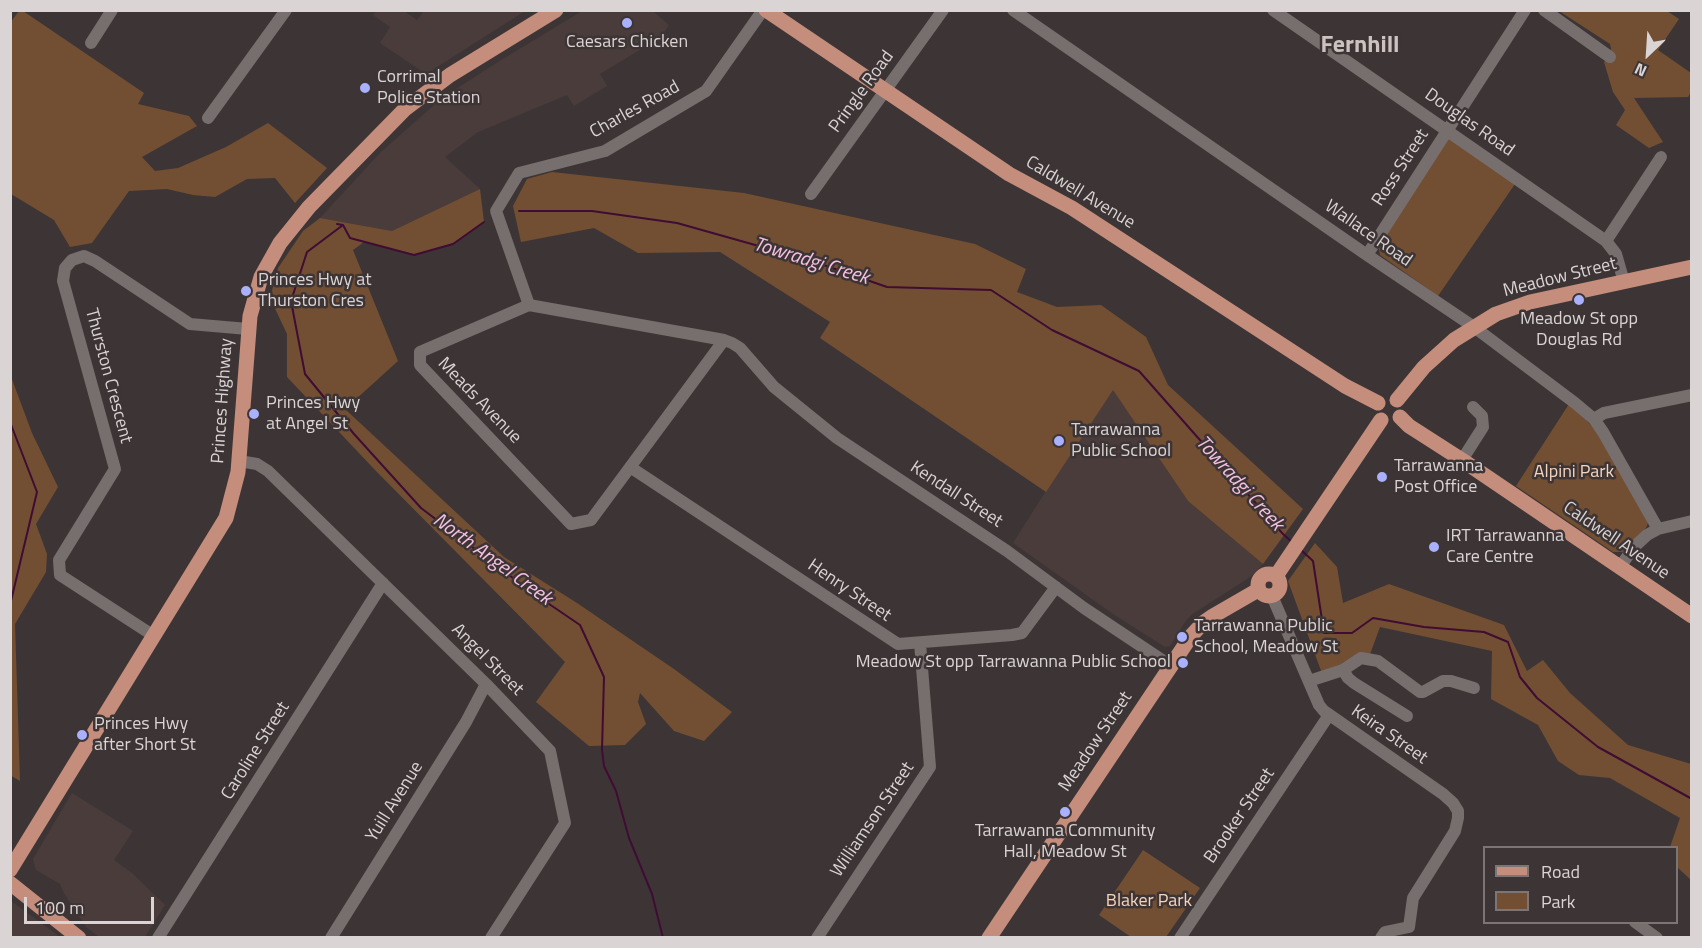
<!DOCTYPE html>
<style>
body{margin:0}
#map{position:relative;width:1702px;height:948px;overflow:hidden;background:#3d3535;font-family:"Titillium Web",sans-serif}
canvas{display:block}
.frame{position:absolute;inset:0;border:12px solid #dad4d4;pointer-events:none}
.legend{position:absolute;left:1483px;top:846px;width:195px;height:78px;box-sizing:border-box;background:#3d3535;border:2px solid #7c7575;margin:0;padding:8px 10px;list-style:none;font-size:18px;color:#dad4d4}
.legend li{display:flex;align-items:center;gap:12px;height:30px}
.legend b{width:30px;border:2px solid #7c7575}
.north{position:absolute;left:1618px;top:24px;width:60px;height:60px;-webkit-text-stroke:4px #3d3535;paint-order:stroke;rotate:205deg;font-size:16px;font-weight:700;line-height:24px;text-align:center;color:#dad4d4}
.north::after{content:'';display:block;margin:auto;width:21px;height:27px;background:#dad4d4;clip-path:polygon(50% 0,100% 100%,50% 72%,0 100%)}
.scale{position:absolute;left:24px;top:897px;width:130px;height:27px;box-sizing:border-box;border:3px solid #dad4d4;border-top:0;padding-left:8px;font-size:18px;line-height:21px;white-space:nowrap;color:#dad4d4;-webkit-text-stroke:4px #3d3535;paint-order:stroke}
</style>
<div id="map">
<canvas width="1702" height="948"></canvas>
<div class="frame"></div>
<ul class="legend">
<li><b style="height:8px;background:#c58d7c"></b>Road</li>
<li><b style="height:16px;background:#724f33"></b>Park</li>
</ul>
<div class="north">N</div>
<div class="scale">100 m</div>
</div>
<script>
const ctx = document.querySelector('canvas').getContext('2d');
ctx.lineJoin = 'round';
function paint(path, color) { ctx.fillStyle = color; ctx.fill(path, 'evenodd'); }
const shape = rows => new Path2D(rows.map(r => 'M' + r).join(''));
function strokePath(path, color, width, dash) { ctx.strokeStyle = color; ctx.lineWidth = width; ctx.lineCap = dash ? 'butt' : 'round'; ctx.setLineDash(dash || []); ctx.stroke(path); }
function label(font, color, halo, rows, align = 'center') {
  ctx.font = font + ' "Titillium Web",sans-serif'; ctx.lineWidth = 5; ctx.setLineDash([]); ctx.textBaseline = 'middle'; ctx.strokeStyle = halo; ctx.fillStyle = color; for (const [text, x, y, turn = 0] of rows) {
    ctx.save(); ctx.translate(x, y); ctx.rotate((+turn || 0) * Math.PI / 180); ctx.textAlign = isNaN(turn) ? turn : align; if (halo) ctx.strokeText(text, 0, 0); ctx.fillText(text, 0, 0); ctx.restore();
  }
}
paint(shape([
 [376,11,404,11,417,20,424,11,525,11,426,74,380,43,390,27,373,15],
 [582,11,655,11,654,12,669,25,661,37,600,74,607,86,574,106,567,95,478,132,445,157,480,189,392,231,320,218,381,152,442,98,498,62],
 [820,338,1113,390,1188,501,1263,564,1250,577,1191,615,1185,622,1170,646,1165,647,1113,614,1013,543,1046,491],
 [72,793,133,831,114,860,132,873,165,905,145,937,99,937,86,927,64,893,60,884,36,870,33,859],
 [11,901,60,937,11,937]
]), '#4b3c3c');
paint(shape([
 [19,11,23,11,144,93,138,104,189,116,197,126,142,157,155,171,178,168,226,147,268,123,327,168,295,203,275,178,247,179,215,197,193,195,167,189,129,191,92,243,70,247,54,220,11,194,10,23],
 [1559,11,1667,11,1679,19,1658,50,1691,73,1691,92,1688,97,1634,98,1663,142,1649,148,1616,125,1625,110,1613,92,1604,62,1610,57,1611,48,1610,44],
 [1449,138,1515,184,1438,296,1380,255,1378,243],
 [552,172,744,193,975,244,1026,269,1017,292,1057,307,1101,305,1146,337,1168,385,1303,509,1263,564,1188,501,1113,390,1046,492,820,338,830,322,720,252,638,253,594,228,521,242,513,206,527,179],
 [480,189,484,222,453,244,414,255,364,242,353,250,398,361,345,409,504,557,577,603,674,669,732,712,704,741,674,731,640,693,638,702,646,724,625,745,589,746,536,702,565,662,376,471,287,377,287,334,270,298,278,268,303,231,320,218,392,231],
 [10,374,32,433,58,487,36,524,47,554,46,572,15,624,20,781,10,775],
 [1569,404,1585,418,1603,440,1648,523,1646,528,1623,552,1613,552,1516,486],
 [1315,543,1337,567,1343,603,1389,584,1504,625,1527,671,1543,660,1570,693,1628,745,1691,764,1691,880,1677,867,1676,848,1670,847,1680,818,1610,778,1579,775,1558,761,1538,725,1491,699,1492,651,1380,627,1369,657,1323,676,1288,581],
 [1143,850,1200,888,1166,937,1131,937,1099,915]
]), '#724f33');
strokePath(shape([
 [519,211,592,211,677,223,812,261,887,287,991,290,1052,330,1139,371,1283,534,1292,542],
 [337,224,343,225,350,238,414,255,453,244,484,222],
 [343,225,307,252,291,301,305,374,354,434,421,508,530,591,580,625,604,677,602,750,604,766,616,791,629,838,652,894,663,938],
 [10,422,37,492,10,605],
 [1301,550,1313,561,1324,633,1352,633,1373,618,1424,627,1484,632,1508,642,1520,677,1537,698,1598,747,1692,799]
]), '#400c33', 2);
strokePath(shape([
 [1013,10,1367,255,1474,327,1575,403,1594,419,1603,432,1658,529],
 [1273,10,1606,241,1616,254,1624,282],
 [1544,10,1610,57],
 [91,43,112,10],
 [208,118,286,10],
 [811,194,943,10],
 [1606,241,1661,157],
 [1367,255,1525,10],
 [529,305,496,211,519,173,605,151,706,91,763,10],
 [724,340,591,520,571,524,420,365,420,352,529,305,724,340,732,343,740,348,774,387,837,438,1007,551,1084,608,1171,666],
 [1594,419,1604,413,1692,395],
 [1462,460,1483,427,1482,416,1473,407],
 [239,461,257,464,268,471,486,684,550,751,565,823,491,938],
 [630,467,898,644,1012,635,1022,633,1056,587],
 [1620,567,1634,547,1647,535,1658,529,1692,521],
 [1272,596,1319,705,1324,711,1443,794,1453,803,1458,811,1458,818,1455,831,1413,898,1409,927,1385,932,1381,938],
 [154,636,60,575,59,560,115,469,63,281,65,268,72,260,84,256,95,261,190,324,248,329],
 [1343,670,1348,678,1354,683,1407,716],
 [1309,681,1343,670,1361,658,1378,661,1420,692,1423,692,1443,681,1451,681,1474,688],
 [1635,922,1657,938],
 [158,938,383,583],
 [331,938,466,722,486,684],
 [817,938,930,767,920,643],
 [1180,938,1329,715]
]), '#776e6e', 12);
strokePath(shape([
 [766,10,1009,174,1072,208,1345,386,1378,403],
 [1397,400,1424,367,1454,340,1496,314,1530,302,1692,267],
 [1400,417,1409,426,1462,460,1692,616],
 '1258 585a11 11 0 1 1 22 0a11 11 0 1 1-22 0Z',
 [1276,576,1381,420],
 [10,870,226,518,238,472,250,316,261,277,280,243,309,207,405,109,450,75,556,10],
 [10,883,79,938],
 [989,938,1191,636,1203,623,1213,616,1258,590]
]), '#c58d7c', 15);
for (const [x, y, r, color] of [
 [627,23,6,"#a9b0fc"],
 [365,88,6,"#a9b0fc"],
 [246,291,6,"#a9b0fc"],
 [1579,300,6,"#a9b0fc"],
 [254,414,6,"#a9b0fc"],
 [1059,441,6,"#a9b0fc"],
 [1382,477,6,"#a9b0fc"],
 [1434,547,6,"#a9b0fc"],
 [1182,637,6,"#a9b0fc"],
 [1183,663,6,"#a9b0fc"],
 [82,735,6,"#a9b0fc"],
 [1065,812,6,"#a9b0fc"]
]) { const dot = new Path2D(); dot.arc(x, y, r, 0, 2 * Math.PI); ctx.fillStyle = color; ctx.fill(dot); strokePath(dot, '#3d3535', 2); }
label('18px', '#dad4d4', '#3d3535', [
 ["Caesars Chicken",627,43,"center"],
 ["Corrimal",377,78],
 ["Police Station",377,99],
 ["Princes Hwy at",258,281],
 ["Thurston Cres",258,302],
 ["Meadow St opp",1579,320,"center"],
 ["Douglas Rd",1579,341,"center"],
 ["Princes Hwy",266,404],
 ["at Angel St",266,425],
 ["Tarrawanna",1071,431],
 ["Public School",1071,452],
 ["Tarrawanna",1394,467],
 ["Post Office",1394,488],
 ["IRT Tarrawanna",1446,537],
 ["Care Centre",1446,558],
 ["Tarrawanna Public",1194,627],
 ["School, Meadow St",1194,648],
 ["Meadow St opp Tarrawanna Public School",1171,663,"right"],
 ["Princes Hwy",94,725],
 ["after Short St",94,746],
 ["Tarrawanna Community",1065,832,"center"],
 ["Hall, Meadow St",1065,853,"center"]
], 'left');
label('18px', '#dad4d4', '#3d3535', [
 ["Pringle Road",862,92,-54],
 ["Charles Road",635,110,-29],
 ["Douglas Road",1469,123,35],
 ["Ross Street",1401,168,-57],
 ["Caldwell Avenue",1080,193,31],
 ["Wallace Road",1368,234,35],
 ["Meadow Street",1560,278,-14],
 ["Thurston Crescent",108,376,75],
 ["Princes Highway",223,401,-86],
 ["Meads Avenue",479,401,46],
 ["Kendall Street",956,495,33],
 ["Caldwell Avenue",1616,541,34],
 ["Henry Street",849,591,34],
 ["Angel Street",487,660,45],
 ["Keira Street",1389,735,35],
 ["Meadow Street",1096,742,-56],
 ["Caroline Street",256,751,-58],
 ["Yuill Avenue",395,802,-58],
 ["Brooker Street",1240,816,-56],
 ["Williamson Street",873,820,-56]
]);
label('18px', '#f5d4bc', '#3d3535', [
 ["Alpini Park",1574,473],
 ["Blaker Park",1149,902]
]);
label('italic 20px', '#f5c1e3', '#3d3535', [
 ["Towradgi Creek",811,262,17],
 ["Towradgi Creek",1239,484,48],
 ["North Angel Creek",492,560,36]
]);
label('bold 24px', '#ccc2c1', '#3d3535', [
 ["Fernhill",1360,46]
]);
</script>
